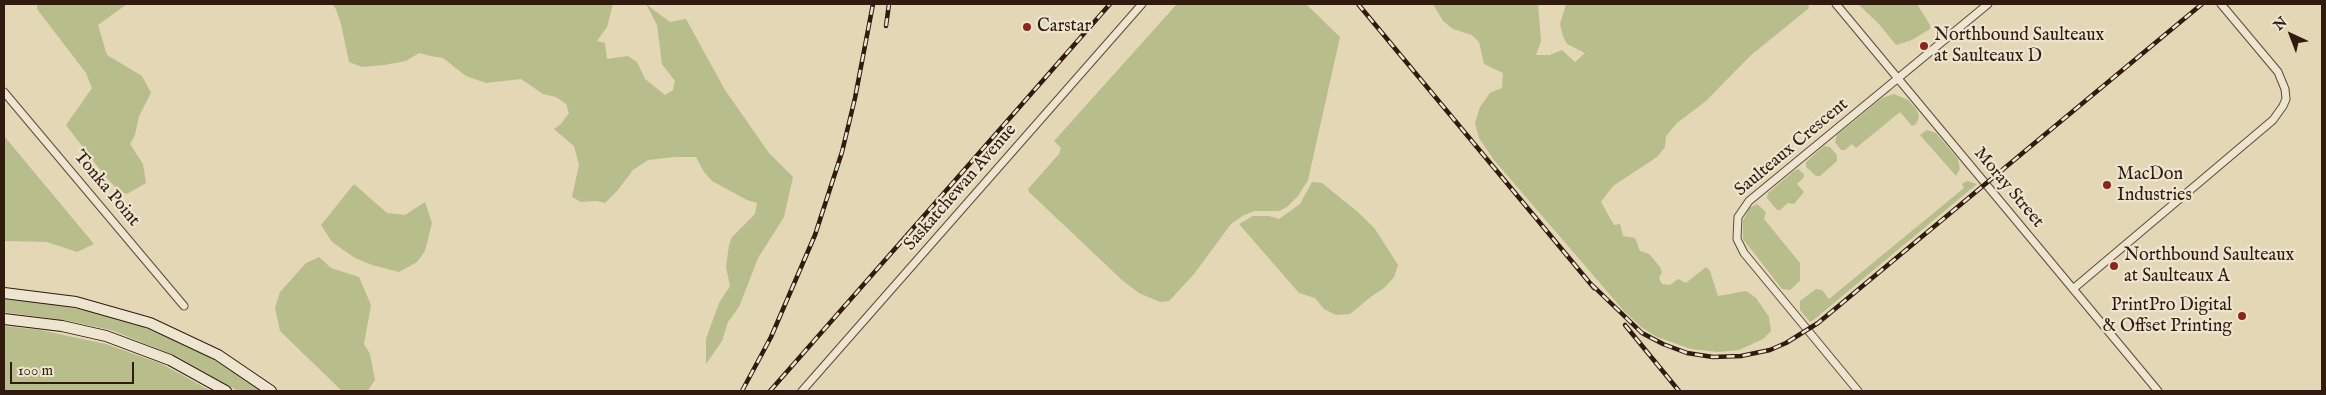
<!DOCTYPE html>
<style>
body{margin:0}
#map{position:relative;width:2326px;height:395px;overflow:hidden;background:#e3d7b6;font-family:"IM FELL English",serif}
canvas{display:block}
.frame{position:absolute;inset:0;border:5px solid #301b0e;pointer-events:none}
.north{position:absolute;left:2266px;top:10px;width:50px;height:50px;-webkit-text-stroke:4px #ede5d0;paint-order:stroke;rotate:317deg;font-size:14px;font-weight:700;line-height:20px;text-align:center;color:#301b0e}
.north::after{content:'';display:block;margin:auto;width:18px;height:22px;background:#301b0e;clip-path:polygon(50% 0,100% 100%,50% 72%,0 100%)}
.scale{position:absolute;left:10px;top:362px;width:124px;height:22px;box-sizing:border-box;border:2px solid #301b0e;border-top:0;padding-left:6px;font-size:15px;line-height:18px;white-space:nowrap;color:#301b0e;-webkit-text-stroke:4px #ede5d0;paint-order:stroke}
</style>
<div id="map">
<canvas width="2326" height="395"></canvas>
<div class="frame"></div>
<div class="north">N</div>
<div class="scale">100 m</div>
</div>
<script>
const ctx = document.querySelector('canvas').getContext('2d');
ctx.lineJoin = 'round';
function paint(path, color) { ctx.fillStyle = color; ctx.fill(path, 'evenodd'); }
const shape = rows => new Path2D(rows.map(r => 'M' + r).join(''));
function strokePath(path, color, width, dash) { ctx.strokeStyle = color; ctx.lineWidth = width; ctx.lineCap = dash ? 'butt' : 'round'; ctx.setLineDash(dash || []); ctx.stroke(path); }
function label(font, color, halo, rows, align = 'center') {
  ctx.font = font + ' "IM FELL English",serif'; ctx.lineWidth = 4.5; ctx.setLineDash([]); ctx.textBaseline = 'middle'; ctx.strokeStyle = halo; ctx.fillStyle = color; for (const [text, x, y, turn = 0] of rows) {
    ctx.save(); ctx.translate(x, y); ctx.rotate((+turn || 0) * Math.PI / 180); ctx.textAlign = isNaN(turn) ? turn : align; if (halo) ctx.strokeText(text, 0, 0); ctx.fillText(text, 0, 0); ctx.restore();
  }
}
paint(shape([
 [37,4,127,4,98,25,107,55,142,76,151,93,139,116,135,135,130,144,143,164,146,183,127,194,119,191,104,175,66,125,92,88,86,73,37,9],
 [332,4,613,4,607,27,597,41,605,43,607,59,628,56,637,62,645,79,665,95,673,90,675,81,662,64,657,25,646,4,670,22,686,19,725,90,769,153,793,177,784,217,758,258,739,307,728,322,722,341,706,364,706,339,719,303,730,286,726,267,729,245,732,237,755,214,757,203,747,200,712,181,704,172,696,157,674,157,648,160,633,170,617,191,605,203,597,201,581,202,572,197,579,165,574,146,554,129,561,124,569,113,566,104,556,97,543,94,521,79,486,83,466,76,443,58,431,56,419,53,406,61,384,65,362,67,349,62,341,24,336,9],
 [1177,4,1306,4,1340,37,1308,180,1298,196,1287,207,1279,211,1255,211,1244,215,1231,224,1194,274,1173,297,1169,301,1160,302,1139,293,1122,280,1029,192,1028,189,1059,154,1061,148,1054,141],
 [1433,4,1538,4,1541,41,1536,55,1550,55,1562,50,1575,62,1585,53,1567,44,1563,36,1560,24,1566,4,1808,4,1809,8,1750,56,1706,101,1677,123,1666,136,1665,147,1657,157,1613,186,1601,202,1614,225,1620,224,1623,236,1635,238,1640,251,1649,254,1660,267,1662,272,1659,278,1662,284,1670,285,1678,279,1686,283,1706,267,1710,271,1718,296,1746,291,1756,298,1769,317,1771,331,1763,339,1739,350,1718,352,1691,349,1657,337,1641,327,1624,311,1494,160,1479,138,1475,123,1480,107,1490,93,1502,88,1503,73,1484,64,1479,42,1472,35,1453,29,1443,21],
 [1858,4,1917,4,1930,25,1930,29,1912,40,1896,45,1879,24],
 [1894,94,1908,100,1917,110,1919,117,1916,124,1912,126,1900,112,1856,148,1852,144,1845,150,1841,150,1835,142,1837,135,1882,98],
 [1927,130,1936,133,1958,159,1960,169,1956,176,1920,135],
 [4,136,94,244,77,252,47,242,4,241],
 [1824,146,1830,147,1837,155,1837,161,1820,176,1816,176,1806,167,1806,162],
 [1798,169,1804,174,1804,177,1797,184,1804,192,1794,204,1788,203,1780,210,1777,210,1767,198,1768,193,1794,171],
 [1967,181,1977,184,1816,318,1810,322,1800,310,1800,301,1816,289,1822,290,1829,299,1964,188,1962,184],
 [1312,182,1322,183,1359,213,1375,229,1398,265,1394,277,1384,288,1372,296,1350,314,1336,315,1324,309,1315,298,1299,293,1239,224,1253,216,1269,216,1279,219,1300,204],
 [354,184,387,213,405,215,425,202,432,223,425,251,417,262,399,272,372,265,355,258,332,242,321,225],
 [1757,204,1766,212,1764,219,1800,263,1800,281,1790,290,1782,289,1743,239,1743,221,1749,208],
 [319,257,331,268,359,277,371,305,364,344,370,354,375,380,368,390,342,391,280,331,275,308,280,292,306,263],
 [4,299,54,304,88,311,143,327,196,350,225,366,262,391,238,391,176,356,111,330,69,321,4,312],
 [4,326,40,330,106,344,162,364,211,391,4,391]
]), '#b7bd8b');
const street = shape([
 [1836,4,2158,391],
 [4,92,184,306],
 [2073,289,2273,120,2283,106,2286,99,2285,89,2278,72,2221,4],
 [802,391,1142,4],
 [1858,391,1744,253,1737,239,1738,217,1749,201,1988,4]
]);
const secondary = shape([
 [4,293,76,302,150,323,218,355,271,391],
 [4,319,62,326,106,336,170,360,226,391]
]);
strokePath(street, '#5d4a38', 9);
strokePath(secondary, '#301b0e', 12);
strokePath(street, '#ede5d0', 7);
strokePath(secondary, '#ede5d0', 10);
const rail = shape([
 [1358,4,1594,288],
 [886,26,889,4],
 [1591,284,1642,333,1663,344,1687,353,1713,357,1741,356,1770,350,1786,343,1818,323,2202,4],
 [1625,325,1679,391],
 [742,391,771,337,815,235,842,152,855,98,873,4],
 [770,391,1110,4]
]);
strokePath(rail, '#301b0e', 4.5);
strokePath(rail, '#ede5d0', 2.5, [8]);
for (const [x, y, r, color] of [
 [1027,27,5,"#8f2418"],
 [1924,46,5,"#8f2418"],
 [2107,185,5,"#8f2418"],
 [2114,266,5,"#8f2418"],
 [2242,316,5,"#8f2418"]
]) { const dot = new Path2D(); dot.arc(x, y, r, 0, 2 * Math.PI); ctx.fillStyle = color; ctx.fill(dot); strokePath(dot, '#ede5d0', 2); }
label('18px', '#301b0e', '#ede5d0', [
 ["Carstar",1037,27],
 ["Northbound Saulteaux",1934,36],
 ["at Saulteaux D",1934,57],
 ["MacDon",2117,175],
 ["Industries",2117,196],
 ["Northbound Saulteaux",2124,256],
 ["at Saulteaux A",2124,277],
 ["PrintPro Digital",2232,306,"right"],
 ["& Offset Printing",2232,327,"right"]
], 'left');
label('18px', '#301b0e', '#ede5d0', [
 ["Saulteaux Crescent",1792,148,-40],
 ["Saskatchewan Avenue",961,188,-49],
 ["Moray Street",2008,188,50],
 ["Tonka Point",106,189,50]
]);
</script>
